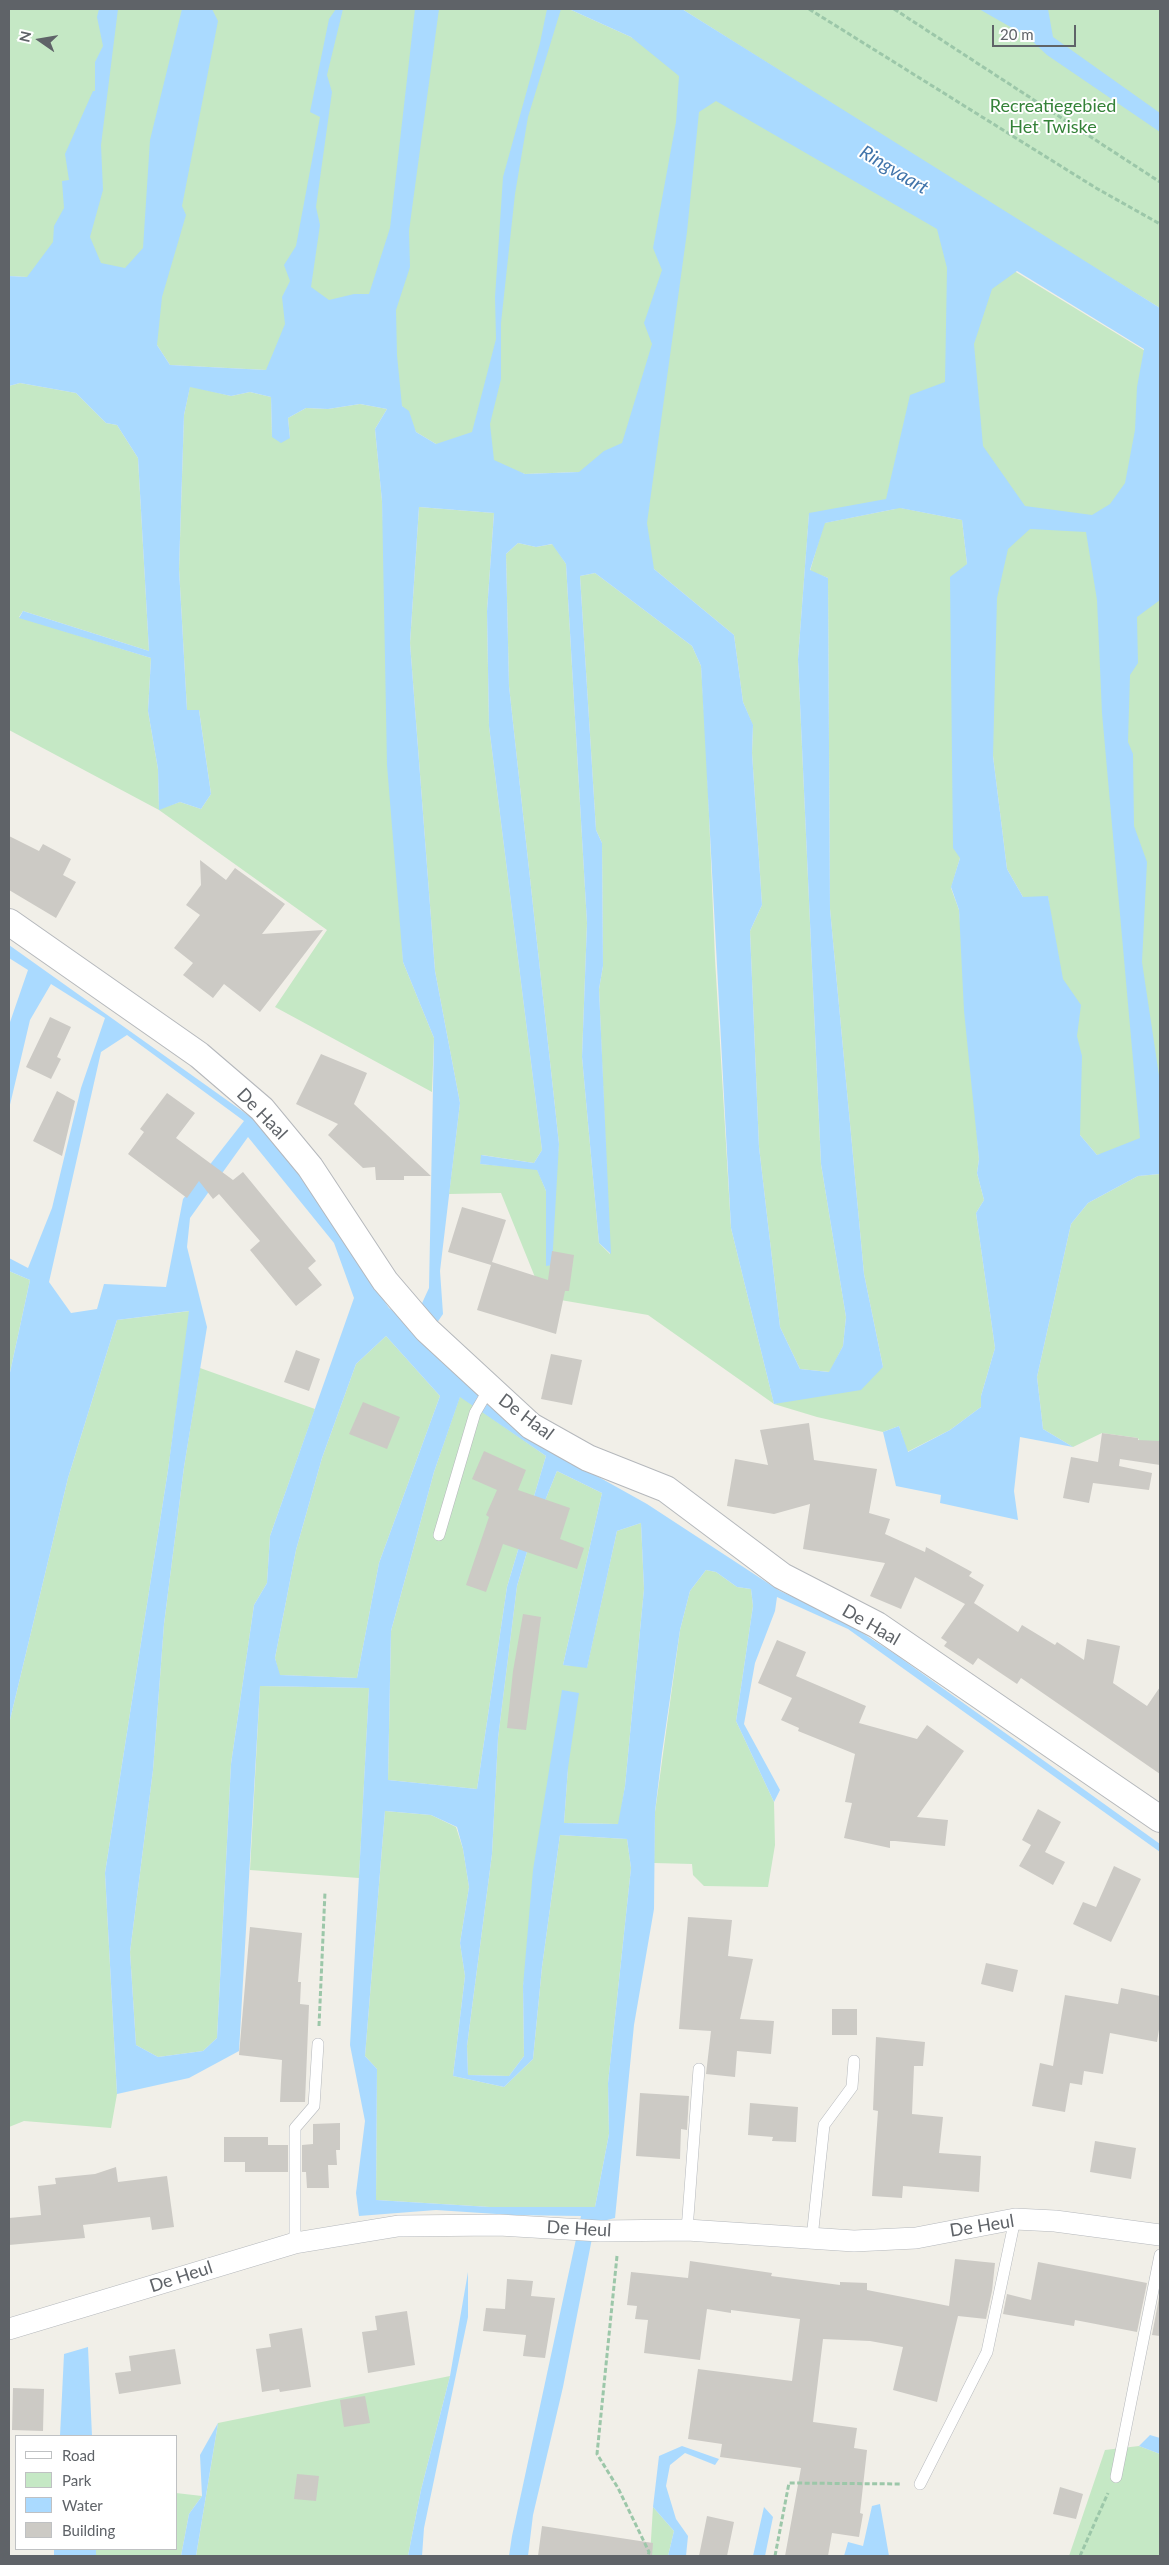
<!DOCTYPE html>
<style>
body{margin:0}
#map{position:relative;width:1169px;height:2565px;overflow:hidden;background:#f1efe8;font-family:Lato,sans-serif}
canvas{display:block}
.frame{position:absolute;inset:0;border:10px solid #5f6368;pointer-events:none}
.legend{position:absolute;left:15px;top:2435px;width:162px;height:115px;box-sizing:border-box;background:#fff;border:1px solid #bfc1c3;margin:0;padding:6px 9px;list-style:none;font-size:15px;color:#5f6368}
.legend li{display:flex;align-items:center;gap:10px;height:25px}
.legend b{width:25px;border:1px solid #bfc1c3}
.north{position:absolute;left:15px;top:15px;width:50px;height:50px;-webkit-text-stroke:4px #fff;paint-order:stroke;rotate:283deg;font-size:14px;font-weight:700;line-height:20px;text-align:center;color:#5f6368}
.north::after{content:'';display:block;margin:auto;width:18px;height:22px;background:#5f6368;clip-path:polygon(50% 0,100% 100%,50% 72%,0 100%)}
.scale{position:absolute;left:992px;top:25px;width:84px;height:22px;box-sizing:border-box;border:2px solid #5f6368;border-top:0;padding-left:6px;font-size:15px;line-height:18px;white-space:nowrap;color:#5f6368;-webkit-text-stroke:4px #fff;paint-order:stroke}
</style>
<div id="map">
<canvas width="1169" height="2565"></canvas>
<div class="frame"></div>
<ul class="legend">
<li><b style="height:6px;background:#fff"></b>Road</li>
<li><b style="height:14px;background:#c5e8c5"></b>Park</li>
<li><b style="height:14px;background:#aadaff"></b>Water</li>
<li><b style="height:14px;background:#cccac5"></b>Building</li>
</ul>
<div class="north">N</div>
<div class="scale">20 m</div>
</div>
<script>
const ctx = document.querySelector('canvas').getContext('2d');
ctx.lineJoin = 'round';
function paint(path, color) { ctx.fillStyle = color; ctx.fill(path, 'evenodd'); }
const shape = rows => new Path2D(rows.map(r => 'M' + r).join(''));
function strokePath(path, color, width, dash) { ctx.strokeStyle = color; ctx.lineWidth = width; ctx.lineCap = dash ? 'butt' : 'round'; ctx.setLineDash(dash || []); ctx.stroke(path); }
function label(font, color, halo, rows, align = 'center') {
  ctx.font = font + ' Lato,sans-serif'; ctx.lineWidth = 4; ctx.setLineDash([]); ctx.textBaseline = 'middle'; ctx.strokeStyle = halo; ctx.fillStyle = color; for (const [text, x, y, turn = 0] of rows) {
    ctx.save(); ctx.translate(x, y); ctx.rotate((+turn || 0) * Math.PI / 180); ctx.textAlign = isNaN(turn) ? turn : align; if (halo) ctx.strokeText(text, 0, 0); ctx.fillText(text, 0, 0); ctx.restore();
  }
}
paint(shape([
 [9,9,569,9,631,37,1160,360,1160,1143,1097,1155,1080,1135,1048,897,1023,897,1007,869,993,756,983,447,901,508,962,520,967,564,960,858,951,888,959,910,979,1159,977,1173,984,1200,976,1213,995,1348,981,1396,981,1407,950,1430,907,1452,899,1426,883,1432,817,1417,774,1404,648,1315,543,1297,501,1193,449,1194,460,1103,435,971,410,643,419,507,494,513,487,611,489,726,542,1150,534,1163,482,1155,480,1164,537,1169,546,1191,546,1265,559,1144,509,686,506,554,518,543,536,547,553,544,566,564,587,923,582,1057,599,1243,610,1254,599,989,603,966,602,843,596,830,580,576,595,573,692,646,701,666,706,741,715,959,731,1228,774,1404,883,1367,864,1274,830,909,828,578,810,571,824,523,895,509,809,514,798,659,821,1164,846,1317,843,1346,830,1372,800,1369,780,1327,759,1147,750,931,762,905,752,753,753,726,743,702,734,635,654,569,579,472,525,474,436,444,416,432,402,406,266,370,170,365,157,345,27,277,9,276],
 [682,9,1160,9,1160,308,1005,213],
 [20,383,76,393,106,423,117,425,138,458,149,651,23,611,19,617,151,658,148,711,158,769,159,809,180,802,201,809,211,794,199,710,187,710,179,569,184,415,190,386,231,396,250,392,271,397,272,437,290,438,288,418,306,408,328,409,360,404,387,409,375,429,382,501,403,962,434,1038,432,1092,275,1007,327,930,159,810,9,730,9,386],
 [1160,1174,1160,1451,1143,1449,1138,1438,1102,1433,1073,1447,1043,1429,1037,1377,1071,1224,1088,1203,1138,1176],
 [9,1271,30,1280,9,1377],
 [190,1311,168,1470,105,1873,117,2094,111,2128,24,2121,9,2127,9,1724,68,1478,117,1320],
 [386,1336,440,1396,379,1563,357,1678,279,1675,275,1658,296,1550,322,1458,356,1364],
 [200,1368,315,1409,270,1536,267,1583,254,1605,231,1764,217,2038,203,2051,158,2057,136,2045,130,1952,153,1770,164,1624,184,1467],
 [460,1396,546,1456,507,1587,477,1789,388,1780,391,1631,434,1472],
 [557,1471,602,1493,563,1665,587,1667,617,1531,641,1523,644,1589,625,1786,619,1824,564,1823,568,1768,523,1986,524,2056,509,2076,468,2075,467,2046,492,1854,498,1738,517,1586,534,1528],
 [706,1570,716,1572,737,1587,751,1589,753,1606,736,1721,774,1802,775,1845,768,1887,704,1886,693,1875,692,1864,654,1863,655,1812,680,1630,690,1591],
 [260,1686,369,1688,359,1878,250,1870],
 [385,1811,431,1815,456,1827,463,1849,469,1887,460,1943,465,1976,453,2076,504,2087,533,2059,542,1967,560,1835,627,1839,631,1868,608,2083,609,2134,595,2207,490,2207,376,2200,377,2069,365,2056],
 [450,2376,421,2490,408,2556,196,2556,218,2423],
 [1139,2446,1160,2454,1160,2556,1069,2556,1105,2450],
 [176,2493,202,2496,189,2514,181,2556,96,2556,96,2549,176,2549],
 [653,2507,674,2531,668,2556,650,2556]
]), '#c5e8c5');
paint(shape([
 [99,9,118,9,101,145,103,190,90,237,101,263,125,268,143,248,150,140,182,9,212,9,218,21,182,206,186,215,162,297,157,345,170,365,266,370,285,324,282,297,290,281,284,265,296,246,320,117,310,112,329,19,336,9,343,9,327,75,332,92,316,207,320,225,311,287,329,300,354,294,369,294,390,228,415,9,439,9,409,231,410,267,396,310,397,355,402,406,409,411,416,432,436,444,472,432,496,339,495,297,503,177,540,43,547,9,561,9,528,117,515,194,501,323,501,379,490,424,494,460,525,474,579,472,604,451,622,443,652,344,644,323,662,270,653,248,676,122,679,76,631,37,569,9,682,9,1160,308,1160,600,1137,617,1138,663,1130,675,1128,742,1133,754,1134,826,1147,862,1142,962,1160,1082,1160,1174,1138,1176,1088,1203,1071,1224,1037,1377,1043,1429,1073,1447,1020,1437,1014,1491,1018,1520,940,1503,941,1495,896,1486,883,1432,899,1426,908,1452,950,1430,981,1407,981,1396,995,1348,976,1213,984,1200,977,1173,979,1159,964,1011,959,910,951,887,960,858,953,848,950,577,967,564,962,520,900,508,825,523,810,570,828,578,830,909,864,1274,883,1367,861,1390,774,1404,731,1228,701,666,692,646,595,573,580,576,596,830,602,843,603,966,599,989,611,1254,599,1243,582,1057,587,923,566,564,552,544,536,547,518,543,506,554,509,686,559,1144,552,1265,546,1266,546,1191,537,1170,480,1164,481,1155,534,1163,542,1150,489,726,487,611,494,513,419,507,410,643,435,971,460,1103,440,1271,443,1314,424,1342,489,1406,536,1442,647,1504,780,1591,836,1616,895,1654,1160,1844,1160,1852,848,1629,777,1597,775,1611,755,1663,744,1724,780,1790,774,1802,736,1721,753,1606,751,1589,737,1587,716,1572,706,1570,690,1591,680,1630,662,1753,655,1812,654,1909,634,2025,615,2218,595,2223,563,2387,533,2515,528,2556,509,2556,512,2536,581,2216,512,2215,436,2210,359,2216,356,2193,365,2121,350,2045,369,1688,260,1686,239,2051,189,2078,117,2094,105,1873,168,1470,189,1311,117,1320,68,1478,9,1724,9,1377,30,1280,9,1271,9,1258,28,1268,52,1208,81,1088,105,1018,51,984,30,1020,9,1109,9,1025,28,970,9,958,9,945,252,1118,300,1175,389,1308,412,1325,429,1288,434,1038,403,962,387,765,382,501,375,429,387,409,360,404,328,409,306,408,288,418,290,438,281,443,272,437,271,397,250,392,231,396,190,387,184,415,179,569,187,710,199,710,211,794,201,809,180,802,159,810,158,769,148,711,151,658,19,618,23,611,149,651,138,458,117,425,106,423,76,393,20,383,9,386,9,276,27,277,53,242,54,226,64,208,62,181,69,180,65,154,93,91,95,91,95,62,103,46,97,17],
 [716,101,937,229,947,268,945,382,910,395,886,499,809,513,798,659,821,1164,846,1317,843,1346,829,1372,800,1369,780,1327,759,1147,750,931,762,905,752,753,753,725,743,702,734,635,654,569,647,523,687,232,699,112],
 [1017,271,1144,349,1137,387,1135,430,1125,483,1110,504,1092,515,1025,506,983,446,974,344,992,289],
 [1030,529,1086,532,1097,600,1102,713,1140,1138,1097,1155,1080,1135,1082,1056,1077,1036,1081,1005,1063,979,1048,896,1023,897,1007,869,993,756,997,598,1008,549],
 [127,1035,244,1121,183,1199,166,1287,104,1284,97,1309,71,1313,49,1282,101,1052],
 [248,1137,334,1243,354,1298,270,1536,267,1583,254,1605,231,1764,217,2038,203,2051,158,2057,136,2045,130,1952,153,1770,164,1624,184,1467,207,1327,187,1247,190,1218],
 [386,1336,440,1396,379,1563,357,1678,280,1675,275,1658,296,1550,322,1458,356,1364],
 [460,1397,546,1456,507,1587,477,1789,388,1780,391,1631,434,1472],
 [557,1471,602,1493,563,1665,587,1668,617,1531,641,1523,644,1589,625,1786,618,1824,564,1823,568,1768,579,1693,562,1690,533,1870,523,1986,524,2056,509,2076,468,2075,467,2046,492,1854,498,1738,517,1586,534,1528],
 [385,1811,431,1815,457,1827,463,1849,469,1887,460,1943,465,1976,453,2076,504,2087,533,2059,542,1967,560,1835,627,1839,631,1868,608,2083,609,2134,595,2207,490,2207,376,2200,377,2069,365,2056],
 [979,9,1048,9,1053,37,1160,113,1160,132,1047,55,1028,37],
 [468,2272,468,2317,424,2528,422,2556,408,2556,421,2490,450,2376],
 [88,2347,92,2436,60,2436,64,2354],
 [218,2423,196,2556,181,2556,189,2514,202,2496,200,2455],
 [1150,2435,1160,2438,1160,2454,1139,2446],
 [682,2446,719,2459,715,2465,685,2453,670,2465,666,2486,676,2519,688,2536,686,2556,668,2556,674,2531,653,2507,659,2456],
 [880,2504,889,2556,844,2556,848,2542,863,2546,872,2506],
 [764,2507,773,2517,765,2556,753,2556],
 [54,2549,96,2549,96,2556,54,2556]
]), '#aadaff');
paint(shape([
 [9,836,39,851,43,844,71,859,63,875,76,882,56,918,9,890],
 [200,860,226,880,235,868,285,904,262,934,323,930,260,1012,224,984,213,998,183,975,193,963,174,948,200,915,186,905,201,885],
 [50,1017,71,1027,57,1057,61,1059,51,1079,26,1067],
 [321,1054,367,1073,354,1104,431,1176,404,1176,404,1180,376,1180,375,1167,363,1168,328,1135,338,1124,296,1104],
 [57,1091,75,1101,62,1156,33,1141],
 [167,1093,195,1113,176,1138,233,1180,243,1172,316,1261,308,1268,322,1285,296,1306,250,1250,260,1241,219,1194,213,1199,199,1181,187,1198,128,1154,144,1132,140,1129],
 [462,1207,506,1220,492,1262,548,1280,552,1251,574,1255,569,1291,565,1291,556,1334,477,1310,491,1265,448,1252],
 [296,1350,320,1359,309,1391,284,1382],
 [551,1354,582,1360,572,1405,541,1399],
 [363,1402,400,1417,387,1449,349,1434],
 [809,1423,814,1460,877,1469,869,1513,890,1519,885,1534,925,1552,926,1547,972,1572,969,1576,984,1585,974,1603,1018,1632,1022,1625,1055,1645,1057,1642,1084,1660,1087,1639,1120,1646,1113,1683,1147,1706,1160,1687,1160,1774,1021,1678,1017,1684,978,1658,973,1665,944,1646,947,1642,941,1638,965,1604,915,1577,901,1609,870,1596,885,1563,803,1549,810,1504,774,1514,727,1506,735,1459,768,1465,760,1430],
 [1102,1433,1138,1438,1138,1440,1160,1441,1160,1465,1120,1459,1119,1466,1152,1473,1149,1490,1093,1483,1089,1503,1063,1498,1071,1457,1098,1462],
 [484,1451,526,1470,518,1490,570,1508,560,1539,584,1548,577,1569,503,1544,486,1592,466,1585,489,1517,486,1515,497,1490,472,1479],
 [523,1614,541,1617,526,1730,507,1728,513,1671],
 [777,1640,806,1652,796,1676,866,1706,859,1723,917,1739,927,1725,964,1751,917,1817,948,1820,945,1846,895,1841,890,1841,890,1848,844,1838,852,1803,845,1802,855,1754,798,1731,799,1728,781,1720,792,1698,758,1683],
 [1038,1809,1061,1822,1045,1852,1065,1862,1053,1885,1019,1866,1031,1845,1022,1840],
 [1114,1866,1141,1879,1111,1942,1073,1924,1083,1902,1096,1907],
 [688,1917,732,1920,728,1956,753,1959,740,2019,774,2021,771,2054,737,2051,735,2077,706,2074,711,2031,679,2029],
 [250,1927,302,1933,298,1982,301,1982,300,2004,309,2005,305,2102,280,2102,282,2060,239,2055],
 [986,1963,1018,1970,1013,1992,981,1984],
 [1121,1988,1160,1996,1160,2023,1157,2042,1110,2033,1103,2074,1084,2071,1082,2085,1070,2083,1065,2112,1032,2106,1040,2063,1053,2066,1065,1995,1118,2004],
 [832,2009,857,2009,857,2035,832,2035],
 [876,2037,925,2042,923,2066,914,2066,912,2114,943,2117,939,2153,981,2156,979,2192,903,2186,902,2198,872,2196,878,2111,873,2110],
 [640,2093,689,2096,687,2130,681,2129,680,2159,636,2156],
 [750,2103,798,2107,796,2142,772,2141,773,2137,748,2135],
 [340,2123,340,2150,336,2150,337,2165,328,2165,329,2188,307,2188,306,2172,302,2172,302,2145,313,2144,313,2124],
 [224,2137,268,2137,268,2145,288,2145,288,2172,245,2172,245,2162,224,2162],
 [1095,2141,1136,2148,1131,2179,1090,2172],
 [116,2167,118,2182,167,2176,174,2227,152,2230,150,2217,83,2225,85,2238,9,2245,9,2218,41,2215,38,2186,56,2184,55,2178,95,2174],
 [955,2259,995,2263,992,2291,986,2319,958,2316,937,2402,893,2390,903,2347,870,2341,823,2339,813,2422,857,2428,854,2448,867,2450,860,2513,863,2514,859,2537,832,2533,828,2556,785,2556,801,2468,720,2457,722,2444,688,2439,698,2369,792,2381,800,2319,731,2310,731,2313,707,2309,700,2360,644,2353,648,2320,635,2319,637,2306,627,2305,631,2272,688,2278,690,2261,772,2273,771,2276,840,2285,840,2282,867,2283,867,2290,949,2306],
 [1038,2262,1147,2283,1137,2332,1075,2320,1074,2326,1003,2314,1007,2294,1031,2300],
 [507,2279,533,2281,531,2296,555,2298,545,2358,523,2356,526,2335,483,2331,486,2308,505,2309],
 [1160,2292,1160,2336,1152,2335],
 [407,2311,415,2365,368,2373,362,2332,377,2330,375,2316],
 [302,2328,311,2387,280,2392,279,2389,262,2392,256,2349,271,2347,269,2334],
 [175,2349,181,2384,119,2394,115,2373,131,2371,129,2356],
 [13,2388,44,2389,43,2431,12,2430],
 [365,2396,370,2423,344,2427,340,2400],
 [297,2474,319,2476,316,2501,294,2499],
 [1060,2487,1083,2494,1076,2519,1053,2514],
 [707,2516,734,2522,727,2556,699,2556],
 [542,2526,653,2543,652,2556,538,2556]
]), '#cccac5');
const service = shape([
 [439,1535,475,1413,489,1389],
 [687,2230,699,2069],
 [812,2238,824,2125,852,2087,854,2061],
 [295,2243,295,2128,314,2106,318,2044],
 [1116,2477,1160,2255],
 [920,2484,987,2352,1015,2219]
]);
const minor = shape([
 [9,2329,295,2243,398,2226,499,2225,600,2231,687,2230,854,2241,916,2238,1015,2219,1055,2221,1160,2235]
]);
const tertiary = shape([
 [9,922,199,1055,262,1109,310,1167,385,1281,427,1330,531,1426,588,1458,666,1489,782,1576,877,1625,1160,1819]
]);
strokePath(service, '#b5b8bc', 12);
strokePath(minor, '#b5b8bc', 22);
strokePath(tertiary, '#b5b8bc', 28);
strokePath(shape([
 [809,9,1096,188,1160,224],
 [894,9,1160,182],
 [319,2026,325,1892],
 [617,2256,597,2454,618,2488,649,2552,648,2556],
 [775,2556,789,2483,902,2484],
 [1080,2556,1108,2493]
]), '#9cc7a9', 3, [5, 2.5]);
strokePath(service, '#fff', 11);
strokePath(minor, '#fff', 21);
strokePath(tertiary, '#fff', 26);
label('18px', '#348238', '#fff', [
 ["Recreatiegebied",1053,106],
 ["Het Twiske",1053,127]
]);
label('18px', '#5f6368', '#fff', [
 ["De Haal",262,1114,46],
 ["De Haal",526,1417,37],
 ["De Haal",871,1625,30],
 ["De Heul",982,2226,-9],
 ["De Heul",579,2229,3],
 ["De Heul",181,2277,-18]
]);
label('italic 19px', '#4174aa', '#fff', [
 ["Ringvaart",894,170,31]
]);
</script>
